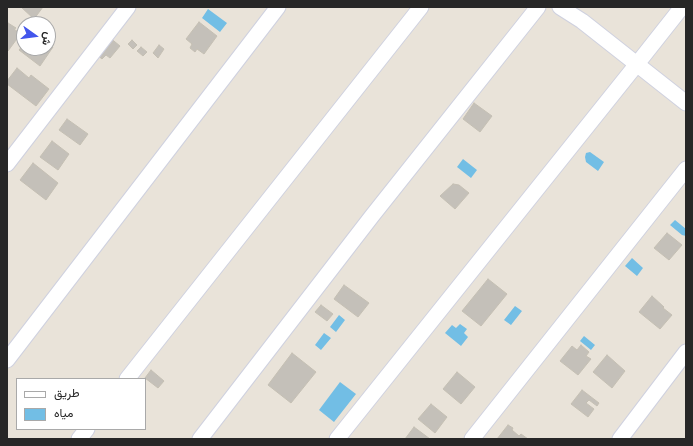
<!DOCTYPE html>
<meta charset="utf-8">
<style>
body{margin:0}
#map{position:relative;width:693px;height:446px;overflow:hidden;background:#e9e3d9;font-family:"Sofia Sans Condensed",Vazirmatn,sans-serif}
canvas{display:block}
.frame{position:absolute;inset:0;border:8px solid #272727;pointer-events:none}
.legend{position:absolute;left:16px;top:378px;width:130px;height:52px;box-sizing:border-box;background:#fff;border:1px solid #a9a9a9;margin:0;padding:5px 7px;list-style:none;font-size:12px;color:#272727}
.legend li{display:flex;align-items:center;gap:8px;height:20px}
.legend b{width:20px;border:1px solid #a9a9a9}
.north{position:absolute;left:16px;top:16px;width:40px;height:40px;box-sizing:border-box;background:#fff;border:1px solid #a9a9a9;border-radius:50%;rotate:104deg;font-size:11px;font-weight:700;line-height:16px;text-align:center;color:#272727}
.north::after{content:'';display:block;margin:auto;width:14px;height:18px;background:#4356ec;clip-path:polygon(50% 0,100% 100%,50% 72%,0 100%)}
</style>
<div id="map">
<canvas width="693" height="446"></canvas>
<div class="frame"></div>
<ul class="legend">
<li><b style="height:5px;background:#fff"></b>طريق</li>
<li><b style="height:11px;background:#72bee5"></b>مياه</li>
</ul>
<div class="north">ش</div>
</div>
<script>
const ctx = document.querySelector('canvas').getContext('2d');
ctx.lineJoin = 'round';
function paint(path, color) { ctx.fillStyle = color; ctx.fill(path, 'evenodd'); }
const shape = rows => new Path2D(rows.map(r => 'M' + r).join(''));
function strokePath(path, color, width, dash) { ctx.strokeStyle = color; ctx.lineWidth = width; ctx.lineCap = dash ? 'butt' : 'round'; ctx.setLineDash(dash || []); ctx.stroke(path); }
paint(shape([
 [208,9,227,23,220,32,202,18],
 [590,152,604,162,598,171,586,162,585,157,586,153],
 [463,159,477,170,471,178,457,167],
 [675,220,686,229,686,236,682,235,670,225],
 [632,258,643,268,637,276,625,266],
 [515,306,522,311,511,325,504,320],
 [339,315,345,320,336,332,330,327],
 [460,324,467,329,464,333,468,337,461,346,445,333,452,325,456,328],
 [324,333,331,338,321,350,315,345],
 [584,336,595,345,591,350,580,341],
 [340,382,356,394,334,422,319,410]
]), '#72bee5');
const building = shape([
 [21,7,43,7,34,19,21,7],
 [199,22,217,36,204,54,197,49,195,52,190,48,192,44,186,39,199,22],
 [8,23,16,28,14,29,18,32,16,34,19,36,8,51,7,51,8,23],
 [109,37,120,46,110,58,106,55,102,59,96,54,109,37],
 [132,40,137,45,133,49,128,44,132,40],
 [24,44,24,48,48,48,48,44,53,47,40,66,19,50,24,44],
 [159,45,164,49,158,58,153,53,159,45],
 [141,47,147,52,143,56,137,51,141,47],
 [17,68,29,78,31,75,49,89,36,106,7,84,7,81,17,68],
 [474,103,492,116,480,132,463,119,474,103],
 [67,119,88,134,80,145,59,130,67,119],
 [52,141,69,154,58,170,40,157,52,141],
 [33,163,58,183,46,200,20,180,33,163],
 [453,184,459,185,469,193,455,209,440,196,453,184],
 [667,233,682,245,669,260,654,248,667,233],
 [488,279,507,294,481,326,462,311,488,279],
 [344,285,369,303,358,317,334,299,344,285],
 [652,296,664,307,663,308,672,315,660,329,639,312,652,296],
 [321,305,333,314,327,321,315,312,321,305],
 [581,345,589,352,586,356,591,359,578,375,560,361,572,346,577,350,581,345],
 [292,353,316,372,291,403,268,385,292,353],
 [607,355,625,371,612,388,593,372,607,355],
 [151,370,164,381,158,388,145,378,151,370],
 [457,372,475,387,461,404,443,389,457,372],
 [582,390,599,403,597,406,589,400,586,403,594,409,588,417,571,404,582,390],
 [431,404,447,417,435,433,418,419,431,404],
 [508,425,513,428,512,430,519,436,521,434,528,439,497,439,508,425],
 [414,427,430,439,405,439,414,427]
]);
paint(building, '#c4c0b9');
strokePath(building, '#c4bfb3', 1);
const minor = shape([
 [560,7,582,21,686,103],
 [7,164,128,7],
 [7,360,278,7],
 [127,379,421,7],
 [79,439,87,429],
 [200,439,372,216,538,7],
 [337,439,637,64,682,7],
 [472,439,686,169],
 [620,439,686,352]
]);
strokePath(minor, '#cfd1df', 17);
strokePath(minor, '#fff', 15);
</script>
